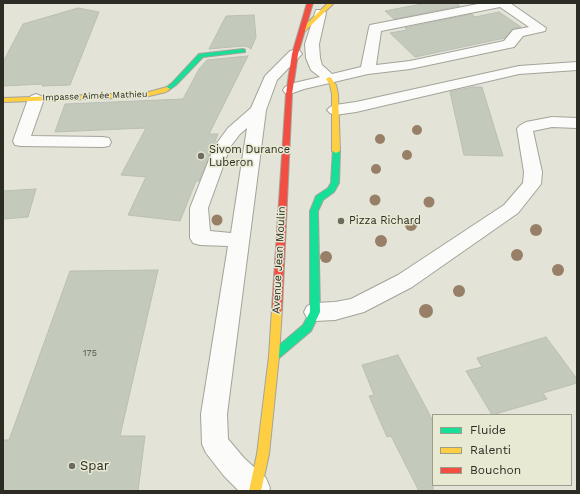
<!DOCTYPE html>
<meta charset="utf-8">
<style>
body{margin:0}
#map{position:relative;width:580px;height:494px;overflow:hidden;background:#e3e4d7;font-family:"Work Sans",sans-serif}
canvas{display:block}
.frame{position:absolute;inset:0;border:4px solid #2c2c24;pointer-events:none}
.legend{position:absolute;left:432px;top:414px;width:140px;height:72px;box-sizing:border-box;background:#e7e9d2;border:1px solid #9c9d8c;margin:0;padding:5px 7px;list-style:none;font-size:12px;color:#2c2c24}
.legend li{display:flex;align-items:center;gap:8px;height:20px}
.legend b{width:20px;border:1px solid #9c9d8c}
</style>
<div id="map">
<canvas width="580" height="494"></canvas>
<div class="frame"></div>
<ul class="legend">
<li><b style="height:5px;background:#16e098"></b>Fluide</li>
<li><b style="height:5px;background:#ffcf43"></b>Ralenti</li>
<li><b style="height:5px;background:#f24e42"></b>Bouchon</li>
</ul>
</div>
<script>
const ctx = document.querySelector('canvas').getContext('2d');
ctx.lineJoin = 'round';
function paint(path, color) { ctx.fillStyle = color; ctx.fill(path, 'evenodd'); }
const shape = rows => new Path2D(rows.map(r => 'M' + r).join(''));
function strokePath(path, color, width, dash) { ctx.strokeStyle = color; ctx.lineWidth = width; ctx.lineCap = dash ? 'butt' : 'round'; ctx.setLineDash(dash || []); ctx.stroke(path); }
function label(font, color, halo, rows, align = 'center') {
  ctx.font = font + ' "Work Sans",sans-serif'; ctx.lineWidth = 3; ctx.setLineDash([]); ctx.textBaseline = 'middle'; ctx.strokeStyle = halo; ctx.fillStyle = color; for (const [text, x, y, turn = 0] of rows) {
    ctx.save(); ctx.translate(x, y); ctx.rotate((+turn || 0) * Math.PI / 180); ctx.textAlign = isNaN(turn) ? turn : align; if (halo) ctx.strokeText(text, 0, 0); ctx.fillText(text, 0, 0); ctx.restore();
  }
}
const building = shape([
 [427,3,456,3,460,6,394,19,385,11,427,3],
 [78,8,99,12,70,85,42,86,43,84,3,86,3,62,23,24,78,8],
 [499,12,521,27,512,29,505,38,415,57,390,33,407,30,405,28,472,14,475,17,499,12],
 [254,15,256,37,251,49,248,47,243,46,209,49,226,16,254,15],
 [248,56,209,134,218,134,199,181,196,181,180,221,128,215,146,177,121,175,146,128,55,132,65,104,183,99,199,69,207,60,248,56],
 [472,87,482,87,503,156,464,155,450,92,472,87],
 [36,189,28,217,3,219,3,191,36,189],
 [158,270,120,436,145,436,138,491,3,491,3,440,9,440,70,271,158,270],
 [546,337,577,379,577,383,543,393,547,399,492,415,466,371,482,367,477,358,546,337],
 [398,355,433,421,433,491,419,491,391,436,387,437,369,396,374,395,362,365,398,355]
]);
paint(building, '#c3c9bb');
strokePath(building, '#babeb4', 1);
const lane = shape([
 [483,3,510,3,546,28,545,31,523,36,514,47,509,48,410,69,368,74,304,89,290,94,285,93,283,90,285,87,294,83,320,77,311,70,306,58,305,44,316,10,324,10,326,13,319,44,320,58,322,65,332,74,361,67,369,28,370,25,483,3],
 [500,7,529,27,513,30,504,41,410,61,376,65,381,31,500,7],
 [295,50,300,51,302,54,277,80,266,110,227,414,228,439,244,458,266,478,270,488,269,491,239,491,224,476,206,453,202,444,201,414,228,246,200,245,193,243,190,238,190,208,214,147,228,128,251,108,265,76,290,51,295,50],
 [247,128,231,233,210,231,208,208,230,147,240,134,247,128],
 [577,62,577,70,519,74,356,112,335,115,330,113,327,110,330,107,335,105,356,102,519,66,577,62],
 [36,94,41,96,44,99,31,136,103,137,109,138,111,142,109,146,103,147,21,146,15,145,13,141,28,99,31,96,36,94],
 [552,117,577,118,577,128,552,127,533,131,542,172,541,184,518,213,412,287,364,312,335,320,315,321,307,318,304,312,307,306,315,303,335,302,351,299,398,275,504,205,523,183,524,172,517,129,519,126,526,122,552,117]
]);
const fast = shape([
 [243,49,245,50,245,52,203,57,176,85,169,90,167,91,164,89,172,83,199,54,243,49],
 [333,149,339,149,340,151,339,183,334,192,323,200,318,211,320,312,311,331,278,359,274,360,270,359,269,356,270,353,303,325,310,312,310,211,316,196,328,188,331,183,333,149]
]);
const slow = shape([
 [328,3,334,3,305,31,301,31,301,29,328,3],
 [329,77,331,78,336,85,338,94,340,151,336,153,332,151,332,94,330,85,326,79,329,77],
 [167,87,170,89,166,92,145,97,3,102,3,98,145,93,167,87],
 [277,305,281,306,282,309,279,356,269,454,261,491,249,491,257,454,269,356,272,309,273,306,277,305]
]);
const jam = shape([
 [307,3,313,3,298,54,292,94,282,309,281,312,277,313,273,312,272,309,286,94,292,54,307,3]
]);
strokePath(lane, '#a3a39a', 2);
strokePath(fast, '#a3a39a', 2);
strokePath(slow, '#a3a39a', 2);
strokePath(jam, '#a3a39a', 2);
paint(lane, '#fbfbf9');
paint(fast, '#16e098');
paint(slow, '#ffcf43');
paint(jam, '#f24e42');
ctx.fillStyle = '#988068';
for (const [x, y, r] of [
 [417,130,5],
 [380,139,5],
 [407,155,5],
 [376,169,5],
 [375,200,5.5],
 [429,202,5.5],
 [217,220,5.5],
 [411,225,6],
 [536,230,6],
 [381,241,6],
 [517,255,6],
 [326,257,6],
 [558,270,6],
 [459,291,6],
 [426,311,7]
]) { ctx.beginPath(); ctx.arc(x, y, r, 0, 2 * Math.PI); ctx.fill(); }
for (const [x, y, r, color] of [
 [201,156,4,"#6c6c63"],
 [341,221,4,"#6c6c63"],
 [72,466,4,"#6c6c63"]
]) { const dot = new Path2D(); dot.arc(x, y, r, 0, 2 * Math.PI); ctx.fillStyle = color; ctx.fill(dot); strokePath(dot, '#e7e9d2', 1.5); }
label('9px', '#2c2c24', '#e7e9d2', [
 ["Impasse Aimée Mathieu",95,96,-2]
]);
label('9px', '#52534a', null, [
 ["175",90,353]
]);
label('11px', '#2c2c24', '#e7e9d2', [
 ["Sivom Durance",209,150],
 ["Luberon",209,163],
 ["Pizza Richard",349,221]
], 'left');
label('11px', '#2c2c24', '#e7e9d2', [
 ["Avenue Jean Moulin",279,260,-87]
]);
label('13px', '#2c2c24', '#e7e9d2', [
 ["Spar",80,466]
], 'left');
</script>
